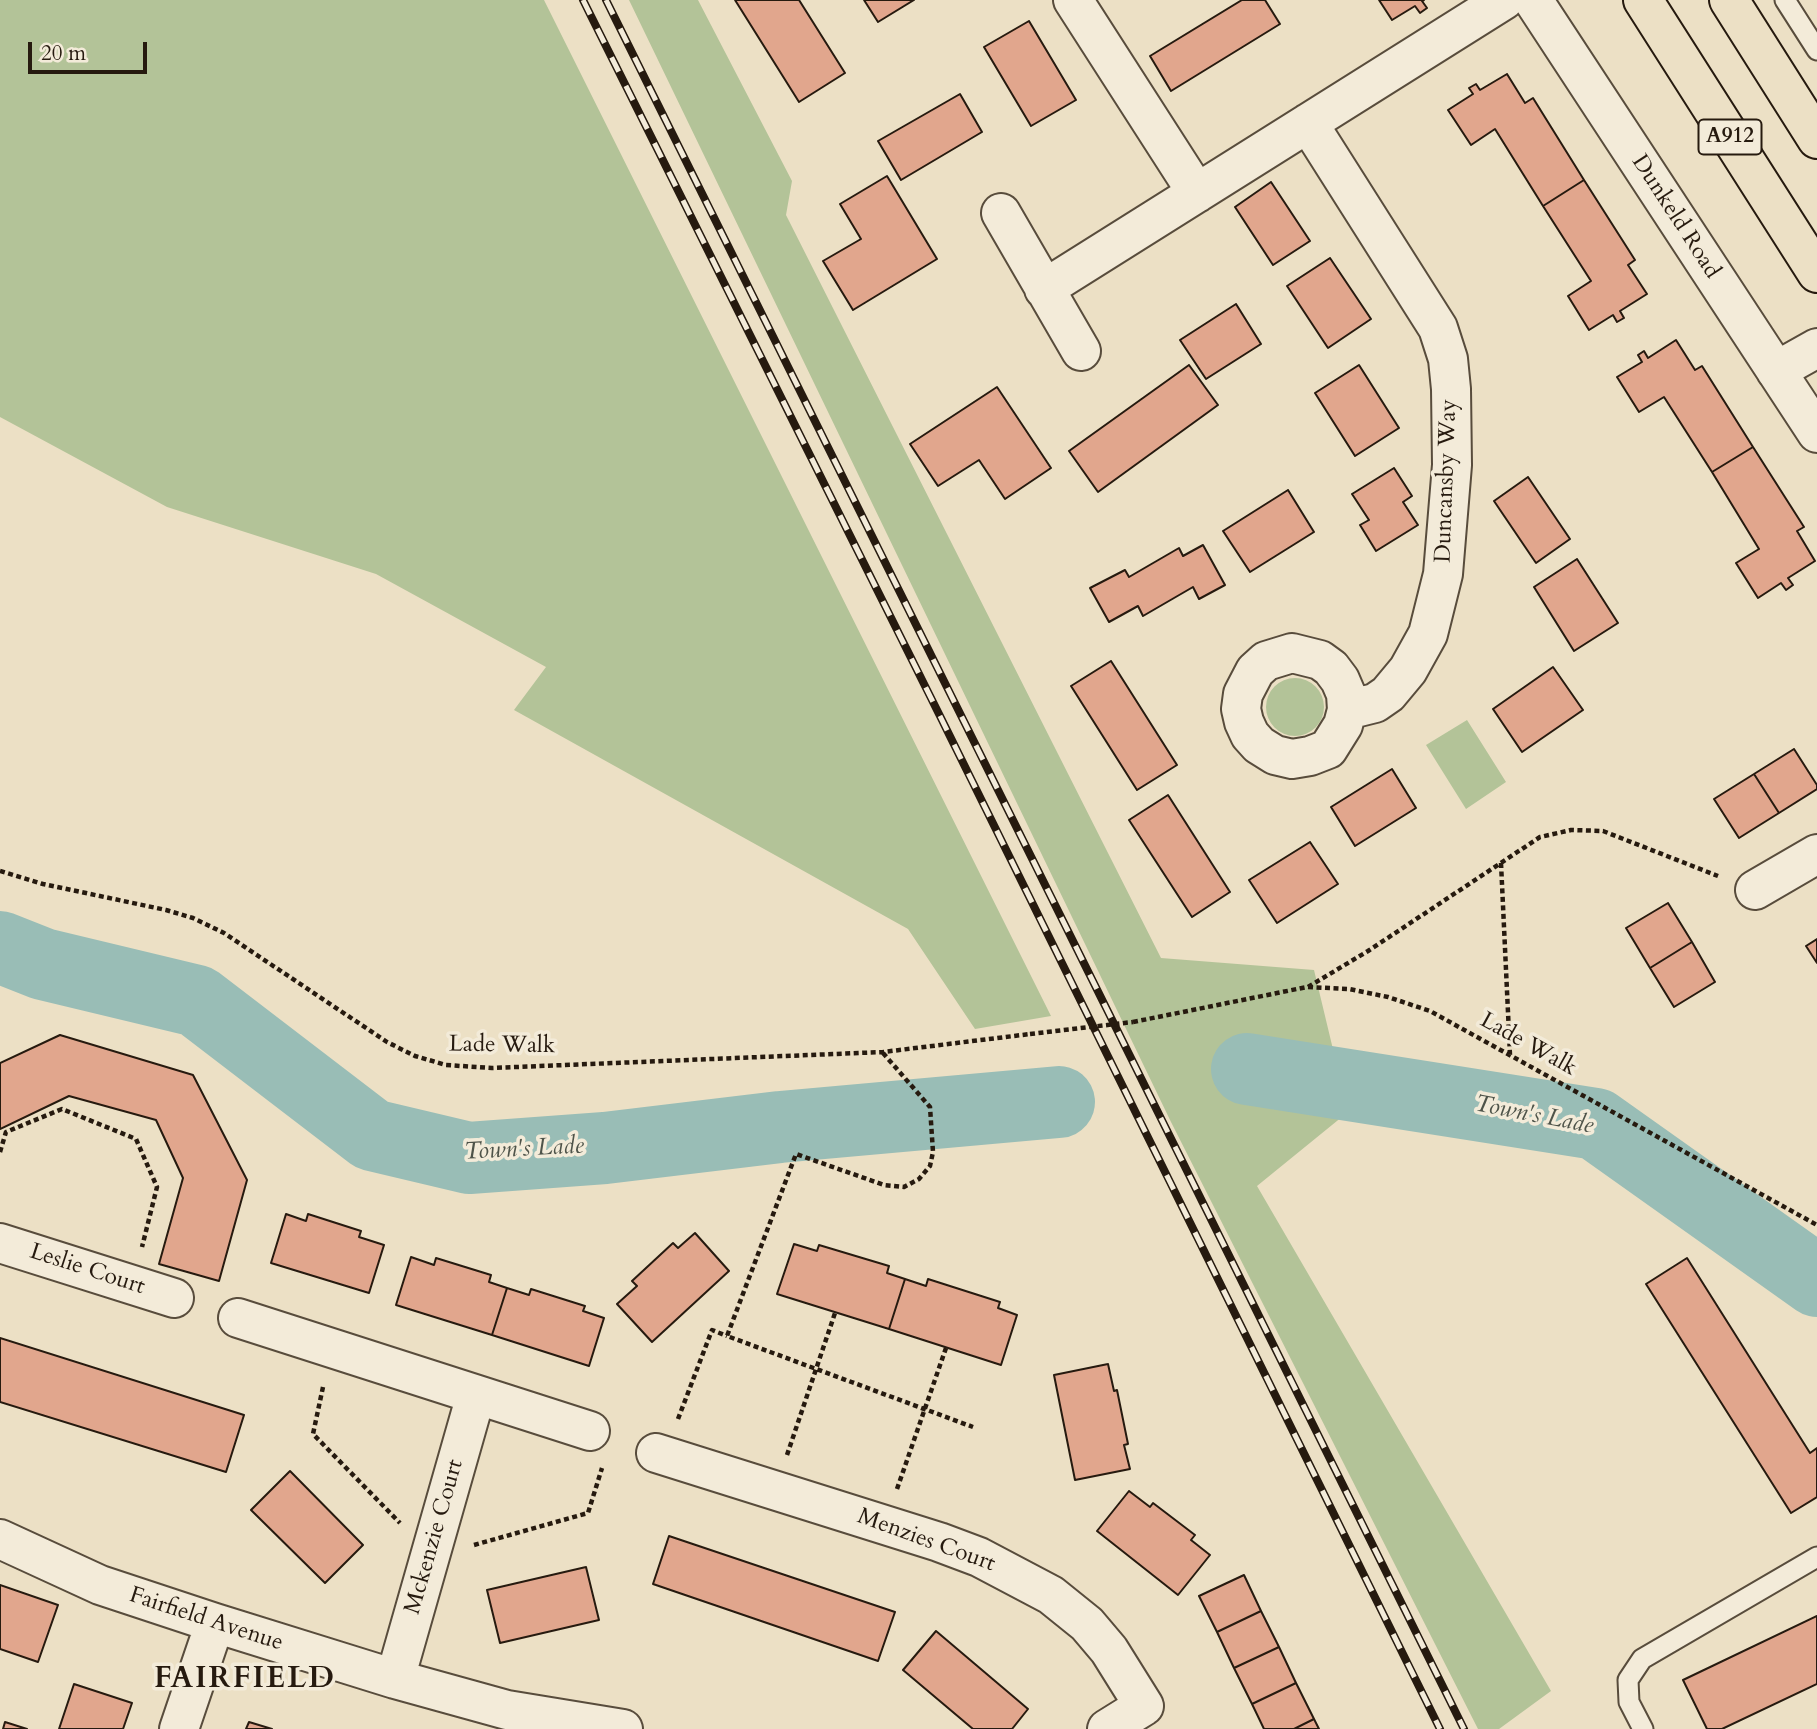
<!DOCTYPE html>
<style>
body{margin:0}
#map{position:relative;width:1817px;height:1729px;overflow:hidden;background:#ece0c5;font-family:Cardo,serif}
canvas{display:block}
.scale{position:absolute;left:28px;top:42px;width:119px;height:32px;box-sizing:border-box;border:4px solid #261a0f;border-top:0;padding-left:9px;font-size:21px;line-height:24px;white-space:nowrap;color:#261a0f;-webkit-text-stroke:5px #f3ebd9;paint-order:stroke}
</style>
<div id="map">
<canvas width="1817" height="1729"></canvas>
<div class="scale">20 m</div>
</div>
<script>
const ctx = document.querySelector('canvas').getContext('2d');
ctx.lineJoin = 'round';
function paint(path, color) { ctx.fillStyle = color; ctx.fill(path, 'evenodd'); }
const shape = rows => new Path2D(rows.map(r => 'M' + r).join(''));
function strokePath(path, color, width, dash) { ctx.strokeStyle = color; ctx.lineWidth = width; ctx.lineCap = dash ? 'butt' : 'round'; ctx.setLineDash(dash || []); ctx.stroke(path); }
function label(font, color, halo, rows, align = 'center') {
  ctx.font = font + ' Cardo,serif'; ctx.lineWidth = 7; ctx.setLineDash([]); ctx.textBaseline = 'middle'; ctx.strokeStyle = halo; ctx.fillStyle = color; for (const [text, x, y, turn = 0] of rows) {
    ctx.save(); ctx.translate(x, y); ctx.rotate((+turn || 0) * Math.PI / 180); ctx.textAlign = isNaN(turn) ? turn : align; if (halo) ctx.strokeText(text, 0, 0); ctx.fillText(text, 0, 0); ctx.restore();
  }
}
paint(shape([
 [0,0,544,0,1051,1016,975,1029,908,929,514,710,546,667,376,574,167,507,0,417],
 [629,0,698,0,792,181,786,215,1161,958,1314,970,1348,1112,1257,1186,1551,1691,1499,1729,1478,1729,1171,1122],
 '1266 707a29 29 0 1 1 58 0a29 29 0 1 1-58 0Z',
 [1467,720,1506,782,1466,809,1426,745]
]), '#b3c398');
strokePath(shape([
 [0,947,43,964,197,1001,372,1135,469,1158,605,1148,780,1127,1059,1102],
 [1247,1069,1596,1124,1817,1281]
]), '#99bdb6', 72);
const building = shape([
 [735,0,799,0,845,73,799,102,735,0],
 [864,0,914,0,878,22,864,0],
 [1242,0,1265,0,1280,24,1171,91,1150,56,1242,0],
 [1379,0,1424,0,1422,1,1427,8,1420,13,1415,6,1392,20,1379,0],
 [1029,21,1076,100,1031,126,984,47,1029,21],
 [1507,74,1525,103,1533,98,1584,180,1543,206,1495,129,1471,145,1448,110,1473,94,1469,88,1476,84,1480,90,1507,74],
 [960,94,982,132,901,180,878,141,960,94],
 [887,176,937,259,853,310,823,261,861,239,840,204,887,176],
 [1584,180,1635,260,1628,265,1647,294,1620,311,1624,318,1617,322,1613,315,1589,330,1568,296,1591,281,1543,206,1584,180],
 [1271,182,1310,241,1273,265,1235,207,1271,182],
 [1330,258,1371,319,1328,348,1287,286,1330,258],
 [1236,304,1261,344,1206,379,1180,340,1236,304],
 [1676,340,1695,370,1702,366,1753,447,1712,472,1664,397,1639,412,1617,377,1642,362,1638,355,1644,351,1648,358,1676,340],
 [1189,365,1218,405,1098,492,1069,451,1189,365],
 [1359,365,1399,428,1355,456,1315,393,1359,365],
 [997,387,1051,468,1005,499,979,460,938,486,910,444,997,387],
 [1753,447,1804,527,1797,531,1815,561,1788,578,1793,585,1786,590,1781,583,1758,598,1736,563,1759,549,1712,472,1753,447],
 [1394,468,1412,496,1403,502,1418,525,1376,551,1360,525,1369,520,1352,494,1394,468],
 [1528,477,1570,539,1536,563,1494,501,1528,477],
 [1288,490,1314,532,1250,572,1223,531,1288,490],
 [1203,545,1225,585,1199,599,1193,587,1143,616,1138,606,1109,622,1090,588,1125,570,1129,577,1179,548,1183,556,1203,545],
 [1577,559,1618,623,1574,651,1534,587,1577,559],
 [1111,661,1177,765,1137,790,1071,686,1111,661],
 [1553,667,1583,710,1522,752,1493,709,1553,667],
 [1794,749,1817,785,1817,789,1779,813,1754,774,1794,749],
 [1392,769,1416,808,1355,846,1331,807,1392,769],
 [1754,774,1779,813,1739,838,1714,799,1754,774],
 [1168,795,1230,892,1192,917,1129,820,1168,795],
 [1310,842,1338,884,1277,923,1249,880,1310,842],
 [1668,903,1692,942,1650,968,1626,928,1668,903],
 [1817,939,1817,963,1806,946,1817,939],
 [1692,942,1715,982,1674,1007,1650,968,1692,942],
 [60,1035,193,1075,247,1180,219,1281,159,1264,183,1178,156,1120,69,1096,0,1129,0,1063,60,1035],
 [286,1214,306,1221,308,1214,361,1231,359,1237,384,1245,369,1293,271,1263,286,1214],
 [695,1233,729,1271,652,1342,617,1304,637,1286,632,1281,673,1243,678,1248,695,1233],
 [794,1244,817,1251,819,1245,889,1266,887,1273,905,1279,889,1329,777,1294,794,1244],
 [411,1257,434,1265,436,1258,491,1275,489,1282,507,1288,492,1335,396,1305,411,1257],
 [1687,1258,1810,1453,1817,1448,1817,1497,1791,1513,1646,1284,1687,1258],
 [905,1279,926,1286,928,1279,1000,1302,998,1308,1017,1315,1001,1365,889,1329,905,1279],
 [507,1288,529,1295,531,1289,585,1306,583,1311,604,1318,589,1366,492,1335,507,1288],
 [0,1338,244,1415,226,1472,0,1402,0,1338],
 [1108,1364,1114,1391,1117,1390,1128,1444,1124,1445,1130,1469,1075,1480,1054,1375,1108,1364],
 [290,1471,363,1545,325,1583,251,1510,290,1471],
 [1129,1491,1150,1507,1153,1503,1195,1535,1191,1540,1210,1555,1178,1595,1097,1531,1129,1491],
 [669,1536,895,1612,878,1661,653,1584,669,1536],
 [586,1567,599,1620,500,1643,487,1590,586,1567],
 [1244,1575,1261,1611,1217,1632,1199,1596,1244,1575],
 [0,1585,58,1605,38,1662,0,1649,0,1585],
 [1261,1611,1279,1647,1234,1668,1217,1632,1261,1611],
 [1817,1616,1817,1684,1722,1729,1707,1729,1683,1680,1817,1616],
 [936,1631,1028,1709,1012,1729,973,1729,903,1670,936,1631],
 [1279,1647,1296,1683,1252,1704,1234,1668,1279,1647],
 [1296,1683,1314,1719,1294,1729,1264,1729,1252,1704,1296,1683],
 [74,1684,132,1703,123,1729,59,1729,74,1684],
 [1314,1719,1319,1729,1294,1729,1314,1719],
 [5,1722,27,1729,3,1729,5,1722],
 [249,1722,272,1729,246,1729,249,1722]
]);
paint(building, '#e1a68d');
strokePath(building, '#261a0f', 2);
const lane = shape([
 [1785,0,1817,50],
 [1643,1729,1629,1702,1628,1680,1642,1659,1817,1557]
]);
const street = shape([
 [1073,0,1197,193],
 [1533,0,1817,433],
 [1308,123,1438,328,1448,359,1451,389,1452,465,1443,574,1428,634,1408,670,1388,694,1375,703,1347,710,1343,725,1328,749,1310,756,1292,759,1275,755,1259,745,1250,735,1244,722,1241,709,1243,694,1255,671,1266,661,1292,653,1320,660,1331,668,1340,680,1346,694,1347,710],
 [1001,213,1081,351],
 [1044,289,1504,0],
 [1776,371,1817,348],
 [1755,890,1817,854],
 [0,1243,174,1298],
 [238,1318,590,1431],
 [656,1453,939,1542,979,1557,1051,1595,1087,1624,1109,1650,1144,1706,1107,1729],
 [0,1539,100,1585,215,1623,395,1679,507,1710,623,1729],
 [395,1679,476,1395],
 [179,1729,215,1623]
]);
const primary = shape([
 [1643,0,1817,273],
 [1729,0,1817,139]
]);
strokePath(lane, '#584c3c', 23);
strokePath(street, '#584c3c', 42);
strokePath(primary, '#261a0f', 42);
strokePath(shape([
 [1501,863,1510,1055],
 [0,871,43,884,166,910,193,918,224,933,387,1042,415,1056,446,1065,492,1068,883,1052,1030,1034],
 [1308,987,1368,951,1540,837,1571,830,1603,831,1718,876],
 [1133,1022,1307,987,1349,989,1388,997,1430,1011,1817,1225],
 [883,1053,930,1107,933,1152,930,1166,919,1179,904,1187,884,1185,796,1154,727,1336,973,1427],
 [0,1152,6,1132,62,1109,136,1139,157,1187,142,1247],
 [323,1387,313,1434,400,1523],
 [678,1419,712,1330,727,1336],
 [787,1455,835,1313],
 [897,1489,946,1348],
 [474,1545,588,1513,602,1468]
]), '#261a0f', 4.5, [5, 3.5]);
strokePath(lane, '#f3ebd9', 19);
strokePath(street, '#f3ebd9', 38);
strokePath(primary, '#ece0c5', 38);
const rail = shape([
 [583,0,940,716,1440,1729],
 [606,0,1464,1729]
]);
strokePath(rail, '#261a0f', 8);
strokePath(rail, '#f3ebd9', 5, [16]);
strokePath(shape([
 [1030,1034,1133,1022]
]), '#261a0f', 4.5, [5, 3.5]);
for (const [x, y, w] of [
 [1730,137,63]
]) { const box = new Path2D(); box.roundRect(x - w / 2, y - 17.5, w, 35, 5); ctx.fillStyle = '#f3ebd9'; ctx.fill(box); strokePath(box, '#261a0f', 2); }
label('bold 21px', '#261a0f', null, [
 ["A912",1730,137]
]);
label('23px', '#261a0f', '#f3ebd9', [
 ["Dunkeld Road",1675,217,57],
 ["Duncansby Way",1447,481,-88],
 ["Lade Walk",1528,1045,29],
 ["Lade Walk",502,1046,1],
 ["Leslie Court",87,1270,18],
 ["Mckenzie Court",435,1537,-74],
 ["Menzies Court",926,1541,20],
 ["Fairfield Avenue",206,1620,18]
]);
label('italic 24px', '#4e5349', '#f3ebd9', [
 ["Town's Lade",1534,1116,11],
 ["Town's Lade",524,1150,-3]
]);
ctx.letterSpacing = '2px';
label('bold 30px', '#261a0f', '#f3ebd9', [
 ["FAIRFIELD",245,1680]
]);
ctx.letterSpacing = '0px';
</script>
